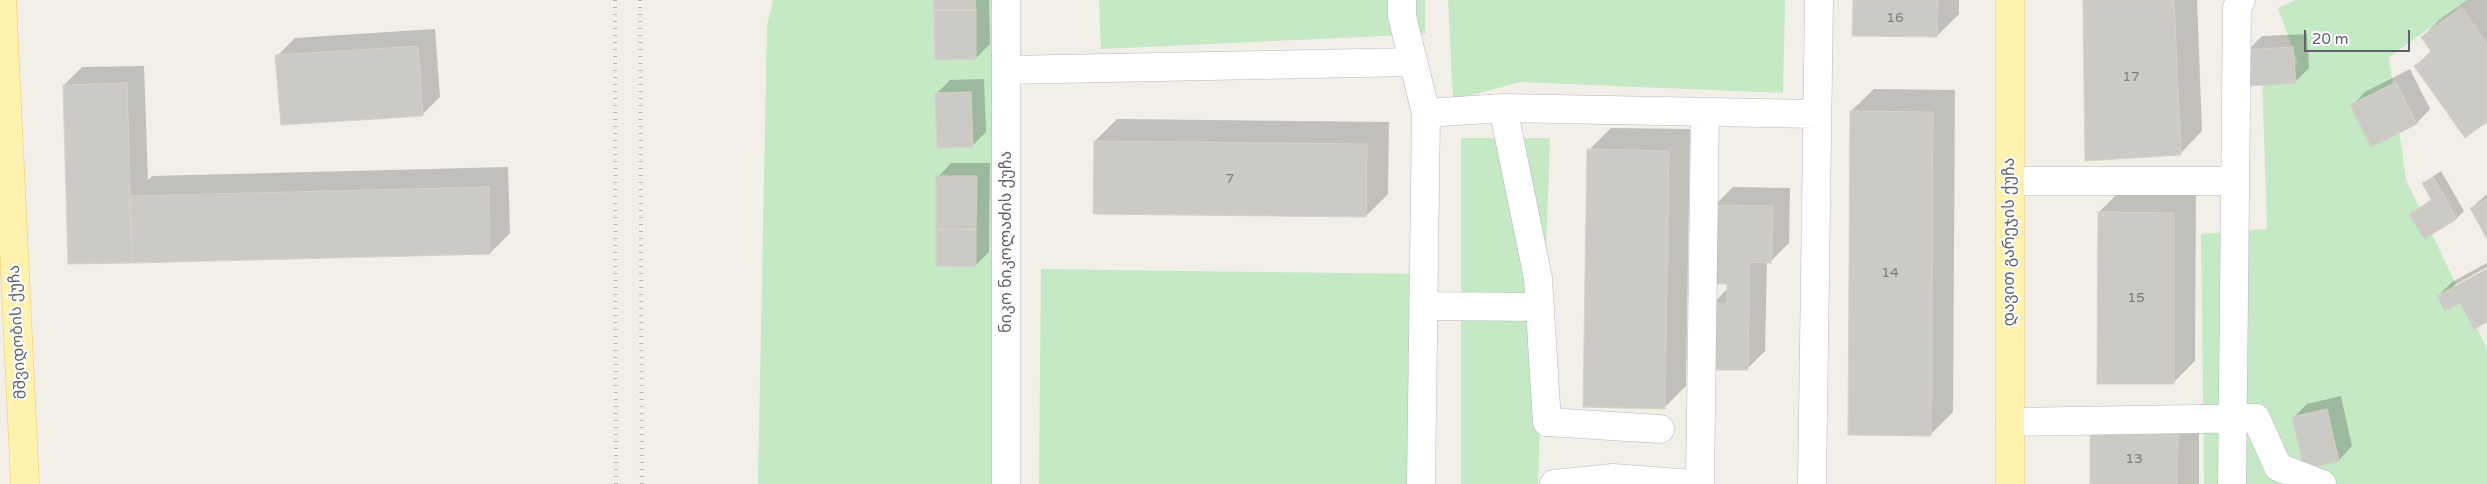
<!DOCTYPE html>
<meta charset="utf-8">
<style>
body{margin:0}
#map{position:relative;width:2487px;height:484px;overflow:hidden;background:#f1efe8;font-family:"Varela Round",sans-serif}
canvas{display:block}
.scale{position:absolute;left:2304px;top:30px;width:106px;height:22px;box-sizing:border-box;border:2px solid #5f6368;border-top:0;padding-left:6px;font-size:15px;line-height:18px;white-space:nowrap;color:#5f6368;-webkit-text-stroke:4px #fff;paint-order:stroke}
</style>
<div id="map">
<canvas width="2487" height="484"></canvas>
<div class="scale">20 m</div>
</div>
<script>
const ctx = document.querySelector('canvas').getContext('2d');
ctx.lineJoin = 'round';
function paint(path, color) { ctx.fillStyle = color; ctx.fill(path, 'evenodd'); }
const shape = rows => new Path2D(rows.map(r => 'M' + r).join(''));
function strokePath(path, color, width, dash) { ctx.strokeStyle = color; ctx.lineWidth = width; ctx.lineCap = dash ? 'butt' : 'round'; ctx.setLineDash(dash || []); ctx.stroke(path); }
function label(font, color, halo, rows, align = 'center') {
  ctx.font = font + ' "Varela Round","Noto Sans Georgian",sans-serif'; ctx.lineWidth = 4; ctx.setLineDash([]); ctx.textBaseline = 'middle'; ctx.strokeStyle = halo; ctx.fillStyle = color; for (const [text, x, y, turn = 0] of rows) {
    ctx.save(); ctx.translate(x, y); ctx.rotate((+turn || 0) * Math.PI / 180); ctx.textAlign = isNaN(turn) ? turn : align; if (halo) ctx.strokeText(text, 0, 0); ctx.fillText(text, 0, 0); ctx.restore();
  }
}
paint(shape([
 [773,0,991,0,996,299,1002,484,758,484,767,27],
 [1099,0,1425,0,1425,34,1101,49],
 [1448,0,1785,0,1783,93,1520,82,1453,100],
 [2296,0,2469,0,2389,57,2406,180,2487,349,2487,484,2204,484,2201,234,2267,229,2262,73,2298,64,2278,8],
 [1461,138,1550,138,1538,484,1461,484],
 [1041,269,1410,274,1408,484,1039,484]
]), '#c5e8c5');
paint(shape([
 [935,0,989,0,990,44,976,58],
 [1854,0,1959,0,1959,14,1937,36],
 [2084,0,2197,0,2202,131,2180,154],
 [2468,0,2487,0,2487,121,2416,66,2432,50,2422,37,2440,19],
 [435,29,440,97,422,115,277,56,295,38],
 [2307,34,2309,68,2295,82,2248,50,2262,36],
 [144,66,148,180,152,176,508,167,510,233,490,253,69,263,64,85,82,67],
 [2410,69,2430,109,2417,123,2371,145,2352,106,2365,92],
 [984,79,986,132,972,146,937,93,950,80],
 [1874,89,1955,90,1953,412,1931,434,1851,111],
 [1117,119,1389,122,1388,194,1366,216,1095,141],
 [1611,128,1690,129,1686,386,1664,408,1589,150],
 [951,163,990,163,989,252,975,266,938,177],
 [2441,171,2464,211,2457,218,2411,214,2432,199,2423,183],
 [1733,187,1790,188,1789,243,1771,261,1767,261,1765,351,1747,369,1712,305,1728,288,1715,205],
 [2121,190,2196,191,2195,361,2173,383,2099,212],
 [2487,194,2487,236,2471,208],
 [2487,263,2487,267,2453,286,2453,289,2487,270,2487,320,2460,301,2438,296,2452,282],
 [2341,396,2352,446,2339,460,2293,418,2307,404],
 [2199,413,2199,484,2091,484,2091,435]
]), '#0003');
const building = shape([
 [934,0,975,0,976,10,934,10,934,0],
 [1853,0,1938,0,1937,37,1852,36,1853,0],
 [2083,0,2174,0,2181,155,2085,161,2083,0],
 [2462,8,2487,44,2487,122,2465,138,2414,66,2432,53,2421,37,2462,8],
 [934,10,976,10,976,59,935,60,934,10],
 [418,46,423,116,281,125,275,55,418,46],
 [2293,47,2296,83,2249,86,2247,50,2293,47],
 [2396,82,2417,124,2371,147,2350,105,2396,82],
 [127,83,132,263,68,264,63,85,127,83],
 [971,92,973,147,937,148,935,93,971,92],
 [1850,111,1933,112,1931,436,1848,435,1850,111],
 [1094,141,1367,144,1366,217,1093,214,1094,141],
 [1587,149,1669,151,1665,409,1583,407,1587,149],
 [936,176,977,176,976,230,936,229,936,176],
 [2433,177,2457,219,2424,239,2409,214,2432,201,2422,183,2433,177],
 [489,187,490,254,132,263,130,196,489,187],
 [2487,199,2487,239,2470,208,2487,199],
 [1714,205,1773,206,1771,263,1750,262,1748,370,1710,370,1711,304,1727,304,1727,284,1713,284,1714,205],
 [2098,212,2174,213,2174,384,2097,384,2098,212],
 [936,229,976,230,976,267,936,266,936,229],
 [2487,269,2487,322,2474,329,2460,303,2445,311,2437,296,2487,269],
 [2327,409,2339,461,2304,469,2292,417,2327,409],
 [2090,434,2178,435,2177,484,2090,484,2090,434]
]);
paint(building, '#cccac5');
strokePath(building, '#d6d1c6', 1);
const minor = shape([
 [1402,0,1402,16,1426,113,1421,484],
 [1007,70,1413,62],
 [1503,108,1538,278,1547,422,1660,429],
 [1426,113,1503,108,1816,114],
 [2010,181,2235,181],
 [1423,306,1539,307],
 [2010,422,2256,418,2278,467,2322,484],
 [1006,484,1006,0],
 [1554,484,1613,478,1692,484],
 [1700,484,1705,112],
 [1812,484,1819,0],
 [2232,484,2237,7,2241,0]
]);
const major = shape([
 [2,0,25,484],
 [2010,0,2010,484]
]);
strokePath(minor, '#b5b8bc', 29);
strokePath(major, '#f2c960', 29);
strokePath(minor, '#fff', 28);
strokePath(major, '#fff2af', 28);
strokePath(shape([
 [615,0,616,484],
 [640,0,642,484]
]), '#b6b7b8', 4, [1, 6]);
label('14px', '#7a7d7f', null, [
 ["16",1895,18],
 ["17",2131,77],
 ["7",1230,179],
 ["14",1890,273],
 ["15",2136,298],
 ["13",2134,459]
]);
label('16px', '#5f6368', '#fff', [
 ["ნიკო ნიკოლაძის ქუჩა",1007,242,-90],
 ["დავით გარეჯის ქუჩა",2010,242,-90],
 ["მშვიდობის ქუჩა",18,332,-93]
]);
</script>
